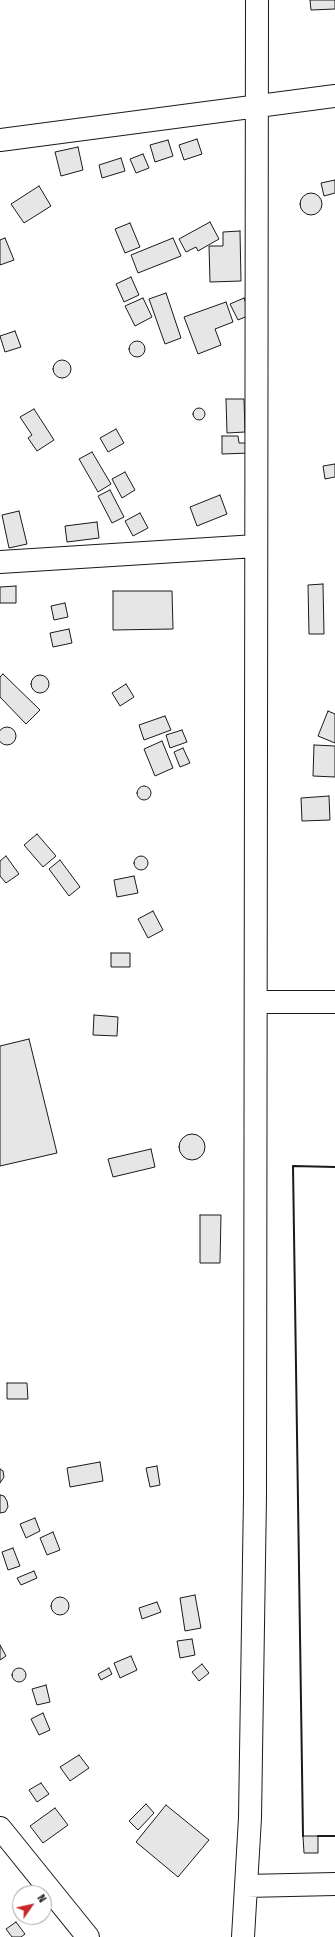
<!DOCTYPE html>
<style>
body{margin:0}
#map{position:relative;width:335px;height:1937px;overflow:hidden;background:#fff;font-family:"Fira Sans Condensed",sans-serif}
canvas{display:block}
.north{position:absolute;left:12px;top:1885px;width:40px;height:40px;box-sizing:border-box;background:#fff;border:1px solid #a3a3a3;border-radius:50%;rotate:56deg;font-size:11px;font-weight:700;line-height:16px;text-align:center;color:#1a1a1a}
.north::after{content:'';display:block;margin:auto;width:14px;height:18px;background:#c62828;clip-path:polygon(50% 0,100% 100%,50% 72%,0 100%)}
</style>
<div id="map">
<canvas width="335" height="1937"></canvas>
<div class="north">N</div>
</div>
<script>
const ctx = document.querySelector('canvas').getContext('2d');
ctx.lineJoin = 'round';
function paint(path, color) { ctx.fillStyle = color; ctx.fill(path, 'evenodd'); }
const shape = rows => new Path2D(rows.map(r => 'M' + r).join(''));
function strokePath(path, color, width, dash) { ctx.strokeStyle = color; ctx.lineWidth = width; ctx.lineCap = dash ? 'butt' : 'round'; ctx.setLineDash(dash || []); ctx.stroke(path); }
const building = shape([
 [310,0,335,0,335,9,311,10,310,0],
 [197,139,202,154,184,160,179,145,197,139],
 [168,140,173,156,155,162,150,145,168,140],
 [78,147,83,170,61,176,55,152,78,147],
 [143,154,149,168,136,173,130,159,143,154],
 [121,158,125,171,102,178,99,165,121,158],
 [335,180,335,193,324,196,321,183,335,180],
 [39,186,51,206,24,223,11,204,39,186],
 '300 204a11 11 0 1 1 22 0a11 11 0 1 1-22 0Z',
 [210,222,219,239,198,251,196,247,186,252,179,239,210,222],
 [130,223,140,247,125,253,115,229,130,223],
 [240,231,241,281,210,282,209,246,223,246,223,232,240,231],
 [5,238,14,260,0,265,0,240,5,238],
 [173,238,181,256,138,273,131,255,173,238],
 [131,277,139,295,124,302,116,284,131,277],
 [166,293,181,338,165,344,149,299,166,293],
 [143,298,152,317,135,326,125,306,143,298],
 [244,298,250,315,238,320,230,304,244,298],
 [226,302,233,322,215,329,221,345,198,354,184,317,226,302],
 [15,331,21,347,5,352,0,336,15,331],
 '129 349a8 8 0 1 1 16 0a8 8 0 1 1-16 0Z',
 '53 369a9 9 0 1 1 18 0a9 9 0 1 1-18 0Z',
 [226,399,244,399,245,432,227,433,226,399],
 '193 414a6 6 0 1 1 12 0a6 6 0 1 1-12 0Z',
 [34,409,54,440,37,451,28,438,32,435,20,417,34,409],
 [116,429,124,443,108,452,100,438,116,429],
 [222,436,238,436,239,443,249,443,250,453,222,454,222,436],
 [92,452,111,484,98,492,79,459,92,452],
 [335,464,335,477,325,479,323,466,335,464],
 [125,472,135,490,122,498,112,479,125,472],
 [110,490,124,517,112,523,98,496,110,490],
 [220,495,227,514,197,526,190,507,220,495],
 [19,511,27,544,9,548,2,515,19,511],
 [140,513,148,528,133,536,125,521,140,513],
 [97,522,99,538,67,542,65,526,97,522],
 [323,584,324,634,309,634,308,585,323,584],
 [16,586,16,603,0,603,0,587,16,586],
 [113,591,172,591,173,629,113,630,113,591],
 [65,603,68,617,54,620,51,606,65,603],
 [69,629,72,643,53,647,50,633,69,629],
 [3,674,40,710,26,724,0,697,0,677,3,674],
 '31 684a9 9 0 1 1 18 0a9 9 0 1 1-18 0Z',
 [126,684,134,697,120,706,112,693,126,684],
 [328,711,335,714,335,743,318,736,328,711],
 [165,716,171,730,144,740,139,725,165,716],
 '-2 736a9 9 0 1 1 18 0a9 9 0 1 1-18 0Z',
 [182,730,187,742,170,748,166,735,182,730],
 [162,741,173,768,155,776,144,749,162,741],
 [314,745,335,746,335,777,313,776,314,745],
 [183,748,190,763,180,767,174,752,183,748],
 '137 793a7 7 0 1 1 14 0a7 7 0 1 1-14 0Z',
 [329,796,330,820,302,821,301,798,329,796],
 [37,834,56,856,43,867,24,845,37,834],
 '134 863a7 7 0 1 1 14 0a7 7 0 1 1-14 0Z',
 [6,856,19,874,6,883,0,876,0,861,6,856],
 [60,860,80,887,69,896,49,869,60,860],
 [134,876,138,893,117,897,114,880,134,876],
 [153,911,163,930,148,938,138,919,153,911],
 [111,953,130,953,130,967,111,967,111,953],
 [94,1015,118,1017,117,1036,93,1035,94,1015],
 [29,1039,57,1153,0,1166,0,1046,29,1039],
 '179 1147a13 13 0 1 1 26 0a13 13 0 1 1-26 0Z',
 [151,1149,155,1167,113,1177,108,1159,151,1149],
 [200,1215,221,1215,220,1263,200,1263,200,1215],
 [7,1383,27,1383,28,1399,7,1399,7,1383],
 [100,1462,103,1481,70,1487,67,1468,100,1462],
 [157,1466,160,1485,150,1487,146,1468,157,1466],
 [0,1469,3,1471,4,1477,0,1483,0,1469],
 [0,1495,4,1496,7,1501,8,1507,5,1512,0,1513,0,1495],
 [35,1518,40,1531,26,1538,20,1524,35,1518],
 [53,1532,60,1550,47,1555,40,1538,53,1532],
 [13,1548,20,1566,8,1570,2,1552,13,1548],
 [34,1571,37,1578,21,1585,17,1578,34,1571],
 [195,1595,201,1628,185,1631,180,1598,195,1595],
 '51 1606a9 9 0 1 1 18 0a9 9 0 1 1-18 0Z',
 [157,1602,161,1612,142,1619,139,1608,157,1602],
 [192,1639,195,1655,180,1658,177,1641,192,1639],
 [0,1645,6,1656,0,1660,0,1645],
 [131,1656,137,1670,120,1678,114,1663,131,1656],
 [202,1664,209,1673,199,1681,192,1672,202,1664],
 '12 1675a7 7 0 1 1 14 0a7 7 0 1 1-14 0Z',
 [109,1668,112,1674,101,1680,98,1674,109,1668],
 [46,1685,50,1702,37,1705,32,1689,46,1685],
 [43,1713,50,1730,39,1735,31,1719,43,1713],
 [79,1755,89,1768,70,1781,60,1767,79,1755],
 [41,1783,49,1794,37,1802,29,1790,41,1783],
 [146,1804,154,1813,138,1830,129,1821,146,1804],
 [166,1805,209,1840,178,1877,136,1842,166,1805],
 [55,1808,68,1825,43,1843,30,1826,55,1808],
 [303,1836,318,1836,318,1853,304,1853,303,1836],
 [16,1922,25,1934,21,1937,12,1937,6,1929,16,1922]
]);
paint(building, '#e6e6e6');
strokePath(building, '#1a1a1a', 1);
const minor = shape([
 [0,140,335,96],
 [0,562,256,546],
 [256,1002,335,1002],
 [0,1828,88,1937],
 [246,1886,335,1884],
 [243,1937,250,1818,255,1496,257,0]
]);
strokePath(minor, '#1a1a1a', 24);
strokePath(minor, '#fff', 22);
strokePath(shape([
 [303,1836,293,1166,335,1167],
 [318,1836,335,1836]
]), '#1a1a1a', 2);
</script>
